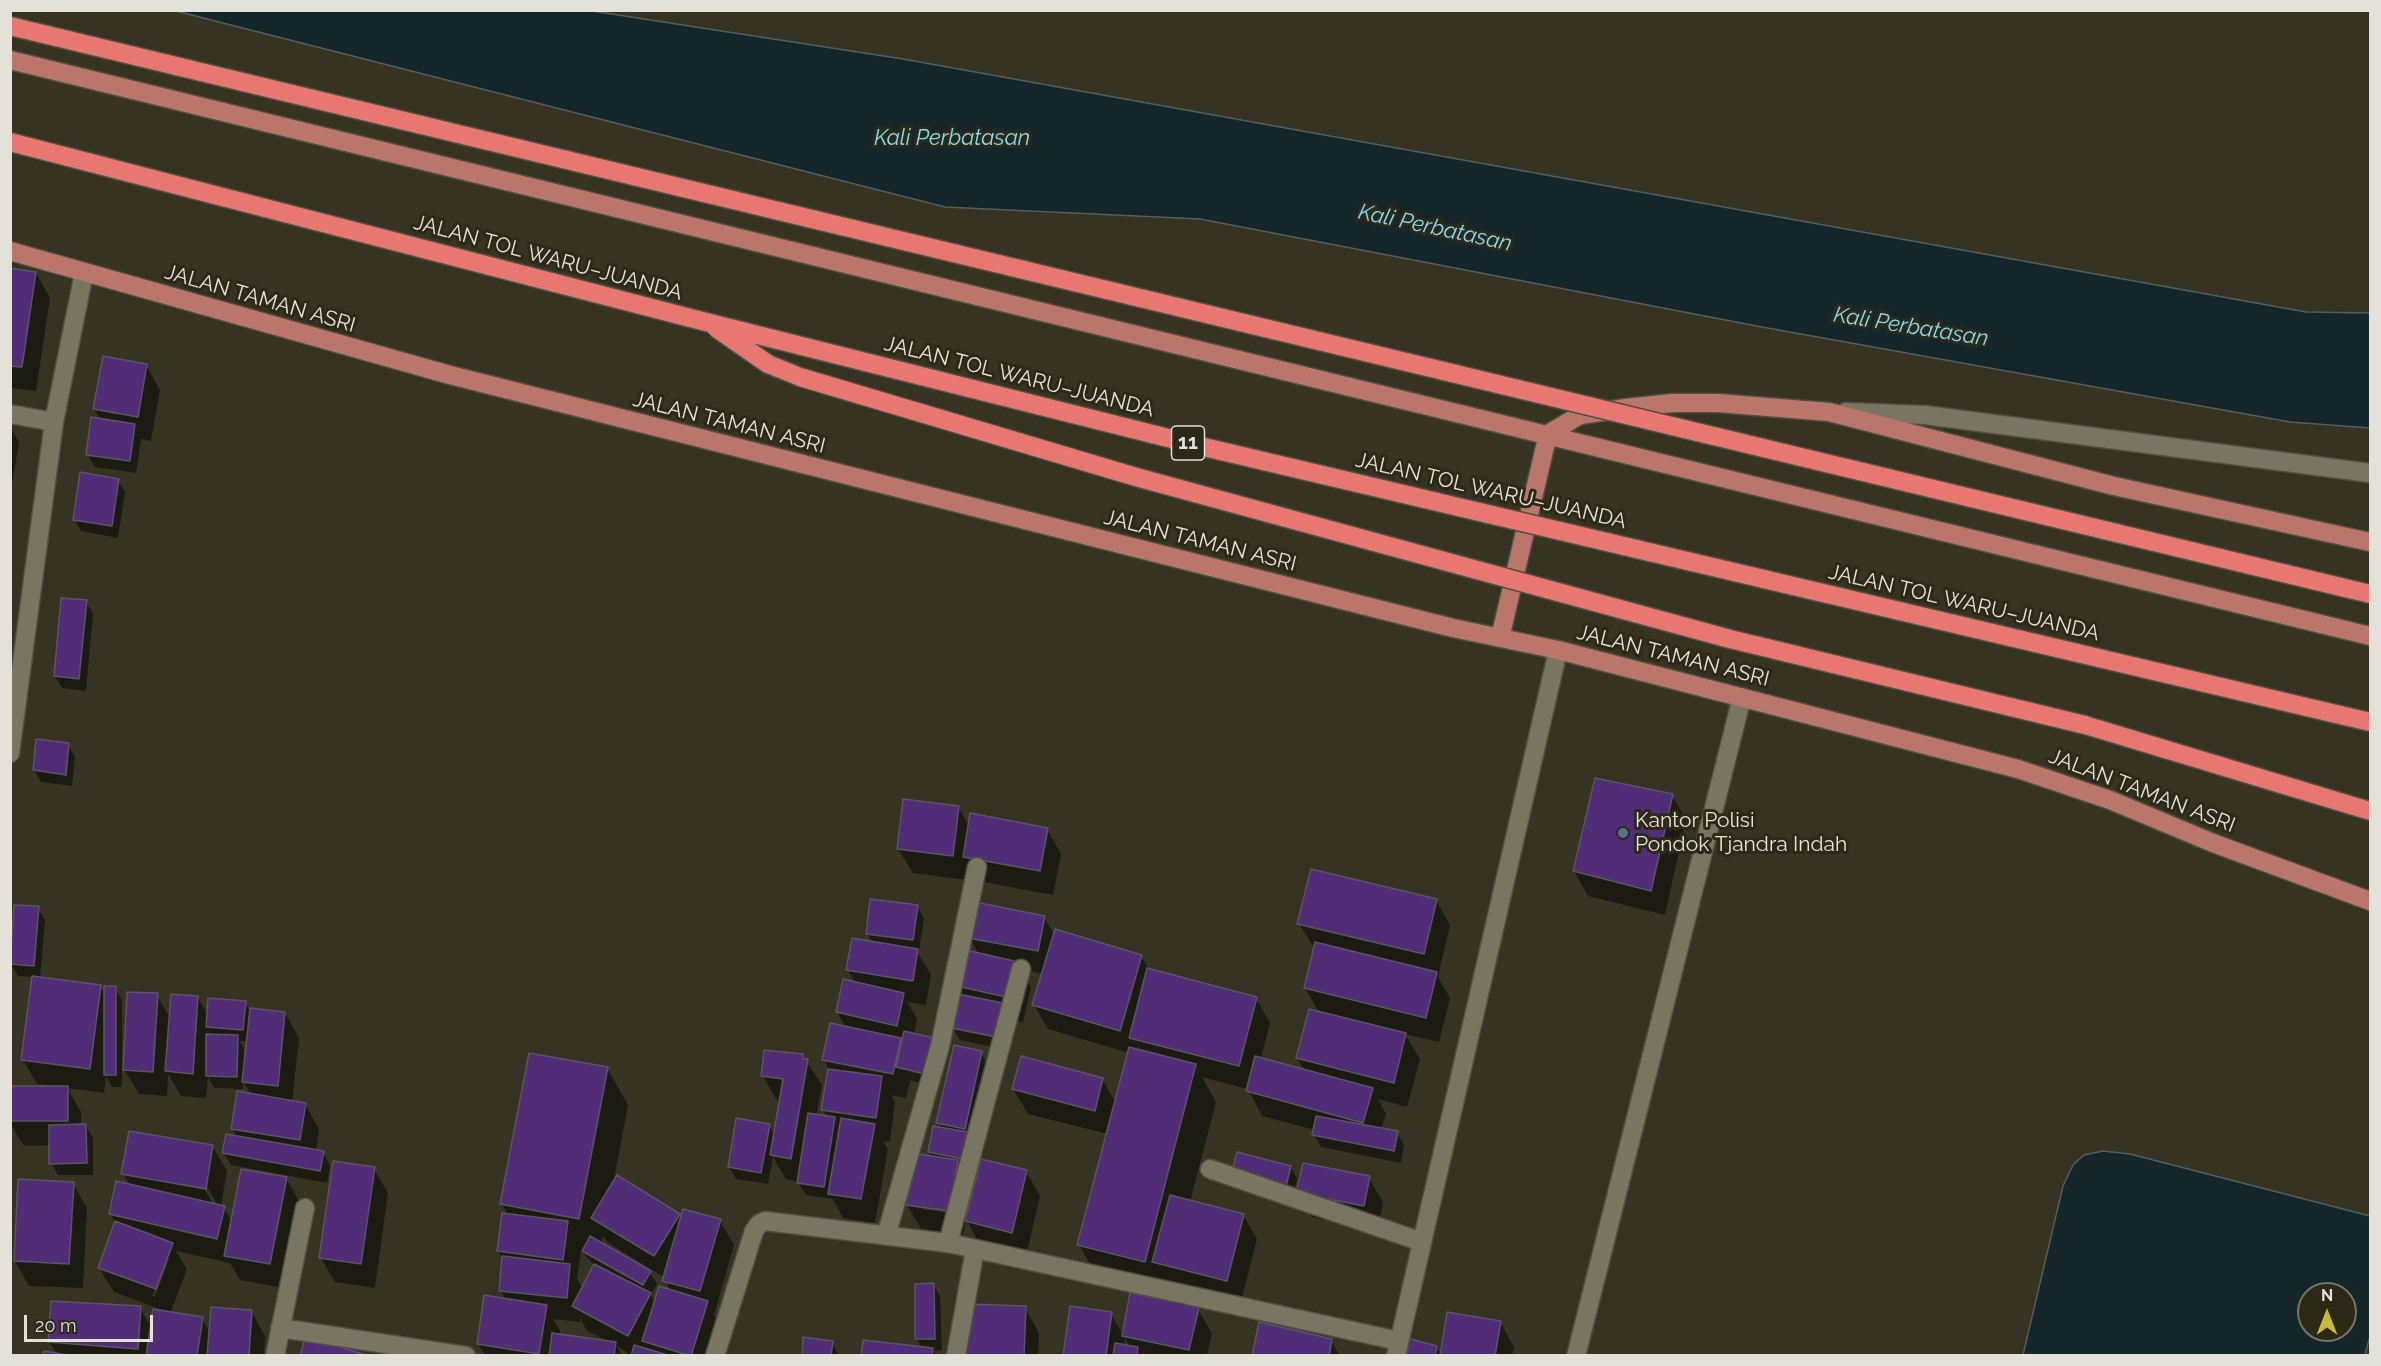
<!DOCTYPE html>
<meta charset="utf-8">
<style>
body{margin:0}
#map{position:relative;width:2381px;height:1366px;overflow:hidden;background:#363323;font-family:Raleway,sans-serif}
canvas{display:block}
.frame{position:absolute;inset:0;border:12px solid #e4e2d8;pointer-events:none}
.north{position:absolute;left:2297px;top:1282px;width:60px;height:60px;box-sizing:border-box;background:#2c2919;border:2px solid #767365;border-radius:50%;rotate:0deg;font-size:16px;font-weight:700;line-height:24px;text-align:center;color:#e4e2d8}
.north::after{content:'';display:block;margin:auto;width:21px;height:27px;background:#c7bb3c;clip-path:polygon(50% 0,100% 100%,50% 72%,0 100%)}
.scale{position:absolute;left:24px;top:1315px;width:129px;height:27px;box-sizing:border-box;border:3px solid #e4e2d8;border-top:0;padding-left:8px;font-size:18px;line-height:21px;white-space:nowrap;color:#e4e2d8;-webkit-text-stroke:4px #2c2919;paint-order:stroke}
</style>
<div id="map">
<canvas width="2381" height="1366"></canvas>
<div class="frame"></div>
<div class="north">N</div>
<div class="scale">20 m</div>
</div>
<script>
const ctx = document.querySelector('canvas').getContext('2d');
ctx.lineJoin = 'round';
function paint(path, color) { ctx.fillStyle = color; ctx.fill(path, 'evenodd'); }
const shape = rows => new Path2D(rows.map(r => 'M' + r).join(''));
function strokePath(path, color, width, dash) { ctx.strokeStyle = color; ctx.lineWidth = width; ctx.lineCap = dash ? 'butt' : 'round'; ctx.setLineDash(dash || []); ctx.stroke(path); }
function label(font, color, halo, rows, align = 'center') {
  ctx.font = font + ' Raleway,sans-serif'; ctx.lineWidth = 6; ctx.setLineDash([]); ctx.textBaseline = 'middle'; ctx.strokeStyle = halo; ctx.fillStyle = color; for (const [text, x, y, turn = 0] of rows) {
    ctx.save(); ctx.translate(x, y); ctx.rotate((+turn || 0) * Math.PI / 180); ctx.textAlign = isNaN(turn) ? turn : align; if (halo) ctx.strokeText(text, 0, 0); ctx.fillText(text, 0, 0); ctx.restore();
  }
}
const water = shape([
 [176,11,592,11,903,59,2306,312,2370,313,2370,428,2290,422,1762,327,1200,219,945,207,176,11],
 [2103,1151,2130,1154,2370,1216,2370,1336,2365,1355,2023,1355,2063,1186,2073,1165,2084,1155,2103,1151],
 [2309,1294,2345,1294,2345,1330,2309,1330,2309,1294]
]);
paint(water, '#15262b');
strokePath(water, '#535e5f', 1.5);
paint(shape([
 [10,269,36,273,50,298,36,391,10,388],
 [146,365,160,390,151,441,141,439,136,473,95,467,88,455,101,420,94,409],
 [10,427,19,442,10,497],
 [118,480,125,492,118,538,81,531,74,519],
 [86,602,93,614,86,691,62,688,55,676],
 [68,745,75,757,72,786,41,782,34,770],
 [1672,795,1686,820,1665,915,1588,896,1574,871],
 [958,807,970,827,1047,829,1061,854,1053,895,978,881,969,864,967,880,913,873,898,849],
 [1436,900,1450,925,1438,977,1450,998,1439,1042,1405,1034,1420,1059,1407,1107,1378,1099,1386,1114,1381,1130,1397,1133,1404,1145,1401,1163,1321,1147,1314,1135,1315,1130,1262,1116,1248,1089,1202,1077,1216,1102,1190,1202,1243,1215,1257,1239,1240,1305,1100,1281,1079,1245,1108,1134,1028,1114,1013,1089,1102,1079,1116,1103,1129,1053,1048,1029,1034,1005,1043,974,1021,969,1031,988,1023,1022,1014,1020,1008,1050,960,1040,953,1028,962,996,955,985,979,955,969,937,1044,917,1055,936,1141,956,1150,971,1256,998,1270,1023,1261,1059,1305,1071,1297,1058,1320,1014,1305,988,1315,949,1299,924],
 [917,906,924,918,919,951,917,951,931,975,926,1005,907,1002,917,1019,914,1035,931,1086,910,1080,906,1098,891,1095,895,1102,890,1142,883,1141,888,1149,875,1223,843,1218,833,1199,806,1195,798,1182,786,1179,773,1157,768,1184,736,1179,729,1167,769,1125,775,1135,781,1101,777,1101,763,1076,803,1056,822,1085,816,1116,827,1117,823,1110,829,1069,824,1060,847,1029,837,1012,856,984,848,970,873,943,867,934],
 [38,908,45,920,40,979,100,986,105,995,115,988,122,1000,122,1087,112,1087,106,1076,104,1093,67,1088,81,1112,81,1126,86,1126,93,1138,93,1175,58,1175,51,1163,50,1145,24,1146,10,1123,10,1088,47,1087,47,1085,37,1084,23,1060,34,977,18,976,11,964],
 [157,995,170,1018,198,998,209,1017,245,1002,249,1010,285,1013,299,1038,292,1102,305,1104,319,1129,316,1151,323,1153,330,1165,327,1183,231,1165,224,1153,237,1137,232,1128,251,1095,243,1081,243,1089,214,1088,208,1077,206,1098,181,1096,168,1074,167,1096,139,1094,124,1069],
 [239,1041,248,1041,246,1059,244,1059,244,1048],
 [981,1053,995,1077,967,1213,969,1213,1026,1171,1040,1196,1026,1257,981,1246,966,1219,963,1235,921,1229,907,1205,932,1157,929,1152,942,1129,938,1123],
 [922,1206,957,1211,957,1214,922,1209],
 [607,1068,628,1105,613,1185,679,1215,681,1219,720,1221,734,1245,714,1315,721,1327,712,1356,632,1356,617,1346,622,1356,485,1356,478,1344,506,1300,500,1290,503,1260,498,1251,508,1215,502,1204],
 [603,1236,607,1242,665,1278,670,1291,655,1303,651,1295,657,1284,647,1268,646,1270,601,1245],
 [581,1251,595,1266,583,1289,577,1279],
 [580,1318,587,1331,608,1341,559,1335,560,1331,553,1319,580,1322],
 [212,1146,227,1171,221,1207,224,1208,232,1222,286,1178,300,1203,284,1288,240,1280,230,1263,176,1251,187,1269,170,1314,202,1319,211,1334,251,1311,265,1336,264,1356,44,1356,57,1354,49,1342,140,1308,152,1328,165,1311,114,1292,99,1268,116,1224,110,1214,130,1185,123,1174],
 [204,1181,218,1206,214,1206,201,1183],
 [166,1259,169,1259,155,1297,152,1296],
 [1291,1167,1297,1179,1293,1197,1233,1171],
 [374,1169,388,1193,375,1288,335,1282,321,1258],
 [1369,1178,1383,1202,1378,1230,1312,1217,1298,1193],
 [19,1181,73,1184,87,1208,83,1288,29,1286,15,1261],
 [933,1284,940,1296,942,1350,933,1351,936,1356,863,1356,922,1348,917,1339],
 [1025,1308,1039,1333,1038,1356,968,1356],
 [1198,1309,1212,1333,1207,1356,1065,1356,1111,1314,1123,1335],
 [1125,1338,1130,1347,1124,1346],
 [1500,1322,1514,1347,1512,1356,1442,1356],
 [1331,1340,1340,1356,1253,1356],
 [832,1342,839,1356,803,1356],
 [1436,1347,1441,1356,1408,1356]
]), '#0007');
const building = shape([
 [10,268,36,272,22,367,10,366,10,268],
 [103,356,147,364,138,417,93,409,103,356],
 [91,417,135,424,130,461,86,455,91,417],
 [80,472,119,479,112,526,73,520,80,472],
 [61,598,87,600,79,679,54,676,61,598],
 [36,739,69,743,66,775,33,770,36,739],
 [1595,778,1673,794,1651,891,1573,871,1595,778],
 [903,799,959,806,953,856,897,849,903,799],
 [970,813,1048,828,1040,871,963,857,970,813],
 [1311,869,1437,899,1424,954,1297,924,1311,869],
 [870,899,918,905,913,940,866,934,870,899],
 [975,902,1045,916,1038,951,968,938,975,902],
 [14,905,39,906,34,966,10,964,14,905],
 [1055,929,1142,955,1120,1031,1032,1005,1055,929],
 [852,938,918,949,913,981,846,970,852,938],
 [1315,942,1437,972,1426,1018,1304,988,1315,942],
 [962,949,1018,962,1010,998,953,985,962,949],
 [1147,968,1257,997,1239,1066,1129,1038,1147,968],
 [32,976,101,985,90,1069,21,1060,32,976],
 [843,979,904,993,897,1026,836,1012,843,979],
 [104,986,116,986,116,1075,104,1075,104,986],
 [127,992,158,993,153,1072,123,1070,127,992],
 [171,994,198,996,193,1074,165,1071,171,994],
 [958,994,1008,1004,1001,1038,951,1028,958,994],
 [208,998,246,1001,243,1030,206,1027,208,998],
 [250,1008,285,1012,278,1086,242,1082,250,1008],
 [1309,1009,1406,1033,1394,1083,1296,1058,1309,1009],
 [830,1023,901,1038,893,1074,822,1060,830,1023],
 [904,1031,934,1038,925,1074,896,1067,904,1031],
 [206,1034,238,1035,237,1077,206,1076,206,1034],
 [954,1045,982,1051,965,1129,936,1123,954,1045],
 [1129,1047,1196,1064,1145,1262,1077,1245,1129,1047],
 [764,1050,803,1054,803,1059,808,1059,791,1159,770,1155,783,1079,761,1076,764,1050],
 [529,1053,608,1067,579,1219,500,1204,529,1053],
 [1021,1056,1103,1078,1095,1111,1012,1089,1021,1056],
 [1255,1056,1373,1088,1363,1123,1246,1091,1255,1056],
 [828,1069,882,1076,876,1118,821,1110,828,1069],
 [10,1086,68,1086,68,1121,10,1121,10,1086],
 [237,1091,306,1103,300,1140,231,1129,237,1091],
 [808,1113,835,1117,824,1187,797,1183,808,1113],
 [1316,1116,1398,1131,1394,1151,1312,1135,1316,1116],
 [736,1118,770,1124,761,1173,728,1167,736,1118],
 [841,1118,875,1124,861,1199,828,1194,841,1118],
 [86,1124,87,1163,49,1164,49,1125,86,1124],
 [933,1126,968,1132,963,1159,928,1152,933,1126],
 [129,1131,213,1145,206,1189,121,1174,129,1131],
 [226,1134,324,1151,320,1171,222,1153,226,1134],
 [1237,1152,1291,1166,1286,1186,1232,1171,1237,1152],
 [913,1153,958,1160,950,1211,905,1205,913,1153],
 [981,1159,1027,1170,1012,1233,965,1221,981,1159],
 [333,1161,375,1167,361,1264,319,1258,333,1161],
 [1303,1163,1370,1176,1364,1206,1296,1193,1303,1163],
 [241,1169,287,1177,270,1264,224,1256,241,1169],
 [617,1175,680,1214,654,1256,591,1218,617,1175],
 [18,1179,74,1182,69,1264,14,1261,18,1179],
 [116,1181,225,1206,217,1239,109,1214,116,1181],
 [1170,1195,1244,1214,1227,1281,1152,1262,1170,1195],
 [683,1209,721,1219,700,1291,662,1281,683,1209],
 [502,1213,568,1221,563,1260,497,1251,502,1213],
 [115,1221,173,1243,156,1289,98,1268,115,1221],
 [590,1236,651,1271,643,1285,582,1251,590,1236],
 [502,1256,570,1264,567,1298,499,1291,502,1256],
 [594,1264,651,1293,628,1336,572,1306,594,1264],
 [934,1283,935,1339,915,1339,915,1284,934,1283],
 [659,1286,708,1301,691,1356,642,1341,659,1286],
 [1130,1293,1199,1307,1189,1350,1122,1336,1130,1293],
 [484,1295,547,1305,539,1354,477,1344,484,1295],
 [51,1301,141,1306,138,1349,48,1342,51,1301],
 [968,1304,1026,1306,1024,1356,966,1356,968,1304],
 [1070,1306,1112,1312,1106,1356,1063,1356,1070,1306],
 [211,1307,252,1310,249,1356,207,1356,211,1307],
 [153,1309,203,1317,197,1356,146,1356,153,1309],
 [1447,1312,1501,1321,1495,1356,1440,1356,1447,1312],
 [1259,1322,1332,1339,1329,1356,1252,1356,1259,1322],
 [552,1333,616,1342,614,1356,549,1356,552,1333],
 [305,1337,370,1356,300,1356,305,1337],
 [803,1337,833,1341,831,1356,802,1356,803,1337],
 [1410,1339,1437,1346,1435,1356,1406,1356,1410,1339],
 [863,1340,933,1348,932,1356,861,1356,863,1340],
 [1115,1343,1138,1347,1137,1356,1113,1356,1115,1343],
 [634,1345,671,1356,631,1356,634,1345],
 [44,1351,73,1356,43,1356,44,1351]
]);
paint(building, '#512d78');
strokePath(building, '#5a5464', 1.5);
const minor = shape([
 [1846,412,1925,415,2370,473],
 [10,414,54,422],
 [10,753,54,422,84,273],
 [1210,1169,1422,1242],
 [886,1236,940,1046,977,867],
 [948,1243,1021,969],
 [280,1328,466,1356],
 [275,1356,305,1208],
 [715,1356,754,1231,759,1224,765,1221,948,1243,1399,1341],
 [956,1356,975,1249],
 [1396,1356,1558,650],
 [1576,1356,1742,697]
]);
const major = shape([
 [10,60,2370,636],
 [10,251,450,375,1453,628,1558,650,2018,769,2110,800,2213,843,2370,901],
 [1500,638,1548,434,1580,415,1626,408,1672,403,1718,403,1829,412,2114,486,2370,542]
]);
const highway = shape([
 [2085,725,2370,811]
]);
strokePath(minor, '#514f40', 21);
strokePath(major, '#514f40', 21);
strokePath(highway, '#514f40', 21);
strokePath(minor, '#787563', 18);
strokePath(major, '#bb766b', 18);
strokePath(highway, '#e87771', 18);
const highwayBridge = shape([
 [10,26,2370,594],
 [10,142,706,322,1204,447,2370,722],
 [716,328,768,364,800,377,1136,477,1730,639,2085,725]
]);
strokePath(highwayBridge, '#514f40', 21, []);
strokePath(highwayBridge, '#e87771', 18);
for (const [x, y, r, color] of [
 [1623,833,6,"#5c6f8a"]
]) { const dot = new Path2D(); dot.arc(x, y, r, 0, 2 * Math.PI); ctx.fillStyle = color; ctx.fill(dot); strokePath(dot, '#2c2919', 2); }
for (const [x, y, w] of [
 [1188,443,33]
]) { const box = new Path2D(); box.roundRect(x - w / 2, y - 17, w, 34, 4.5); ctx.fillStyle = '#2c2919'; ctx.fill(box); strokePath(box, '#e4e2d8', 1.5); }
label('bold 20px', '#e4e2d8', null, [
 ["11",1188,443]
]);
label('21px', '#e4e2d8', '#2c2919', [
 ["JALAN TOL WARU–JUANDA",548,258,15],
 ["JALAN TAMAN ASRI",260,299,16],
 ["JALAN TOL WARU–JUANDA",1019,377,14],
 ["JALAN TAMAN ASRI",729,423,14],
 ["JALAN TOL WARU–JUANDA",1491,491,13],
 ["JALAN TAMAN ASRI",1200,541,14],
 ["JALAN TOL WARU–JUANDA",1964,603,13],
 ["JALAN TAMAN ASRI",1673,656,14],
 ["JALAN TAMAN ASRI",2142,791,21]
]);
label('21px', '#e4e2d8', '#2c2919', [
 ["Kantor Polisi",1635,821],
 ["Pondok Tjandra Indah",1635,845]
], 'left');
label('italic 22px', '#82ddf4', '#2c2919', [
 ["Kali Perbatasan",952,138],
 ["Kali Perbatasan",1435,228,12],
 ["Kali Perbatasan",1911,327,9]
]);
</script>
